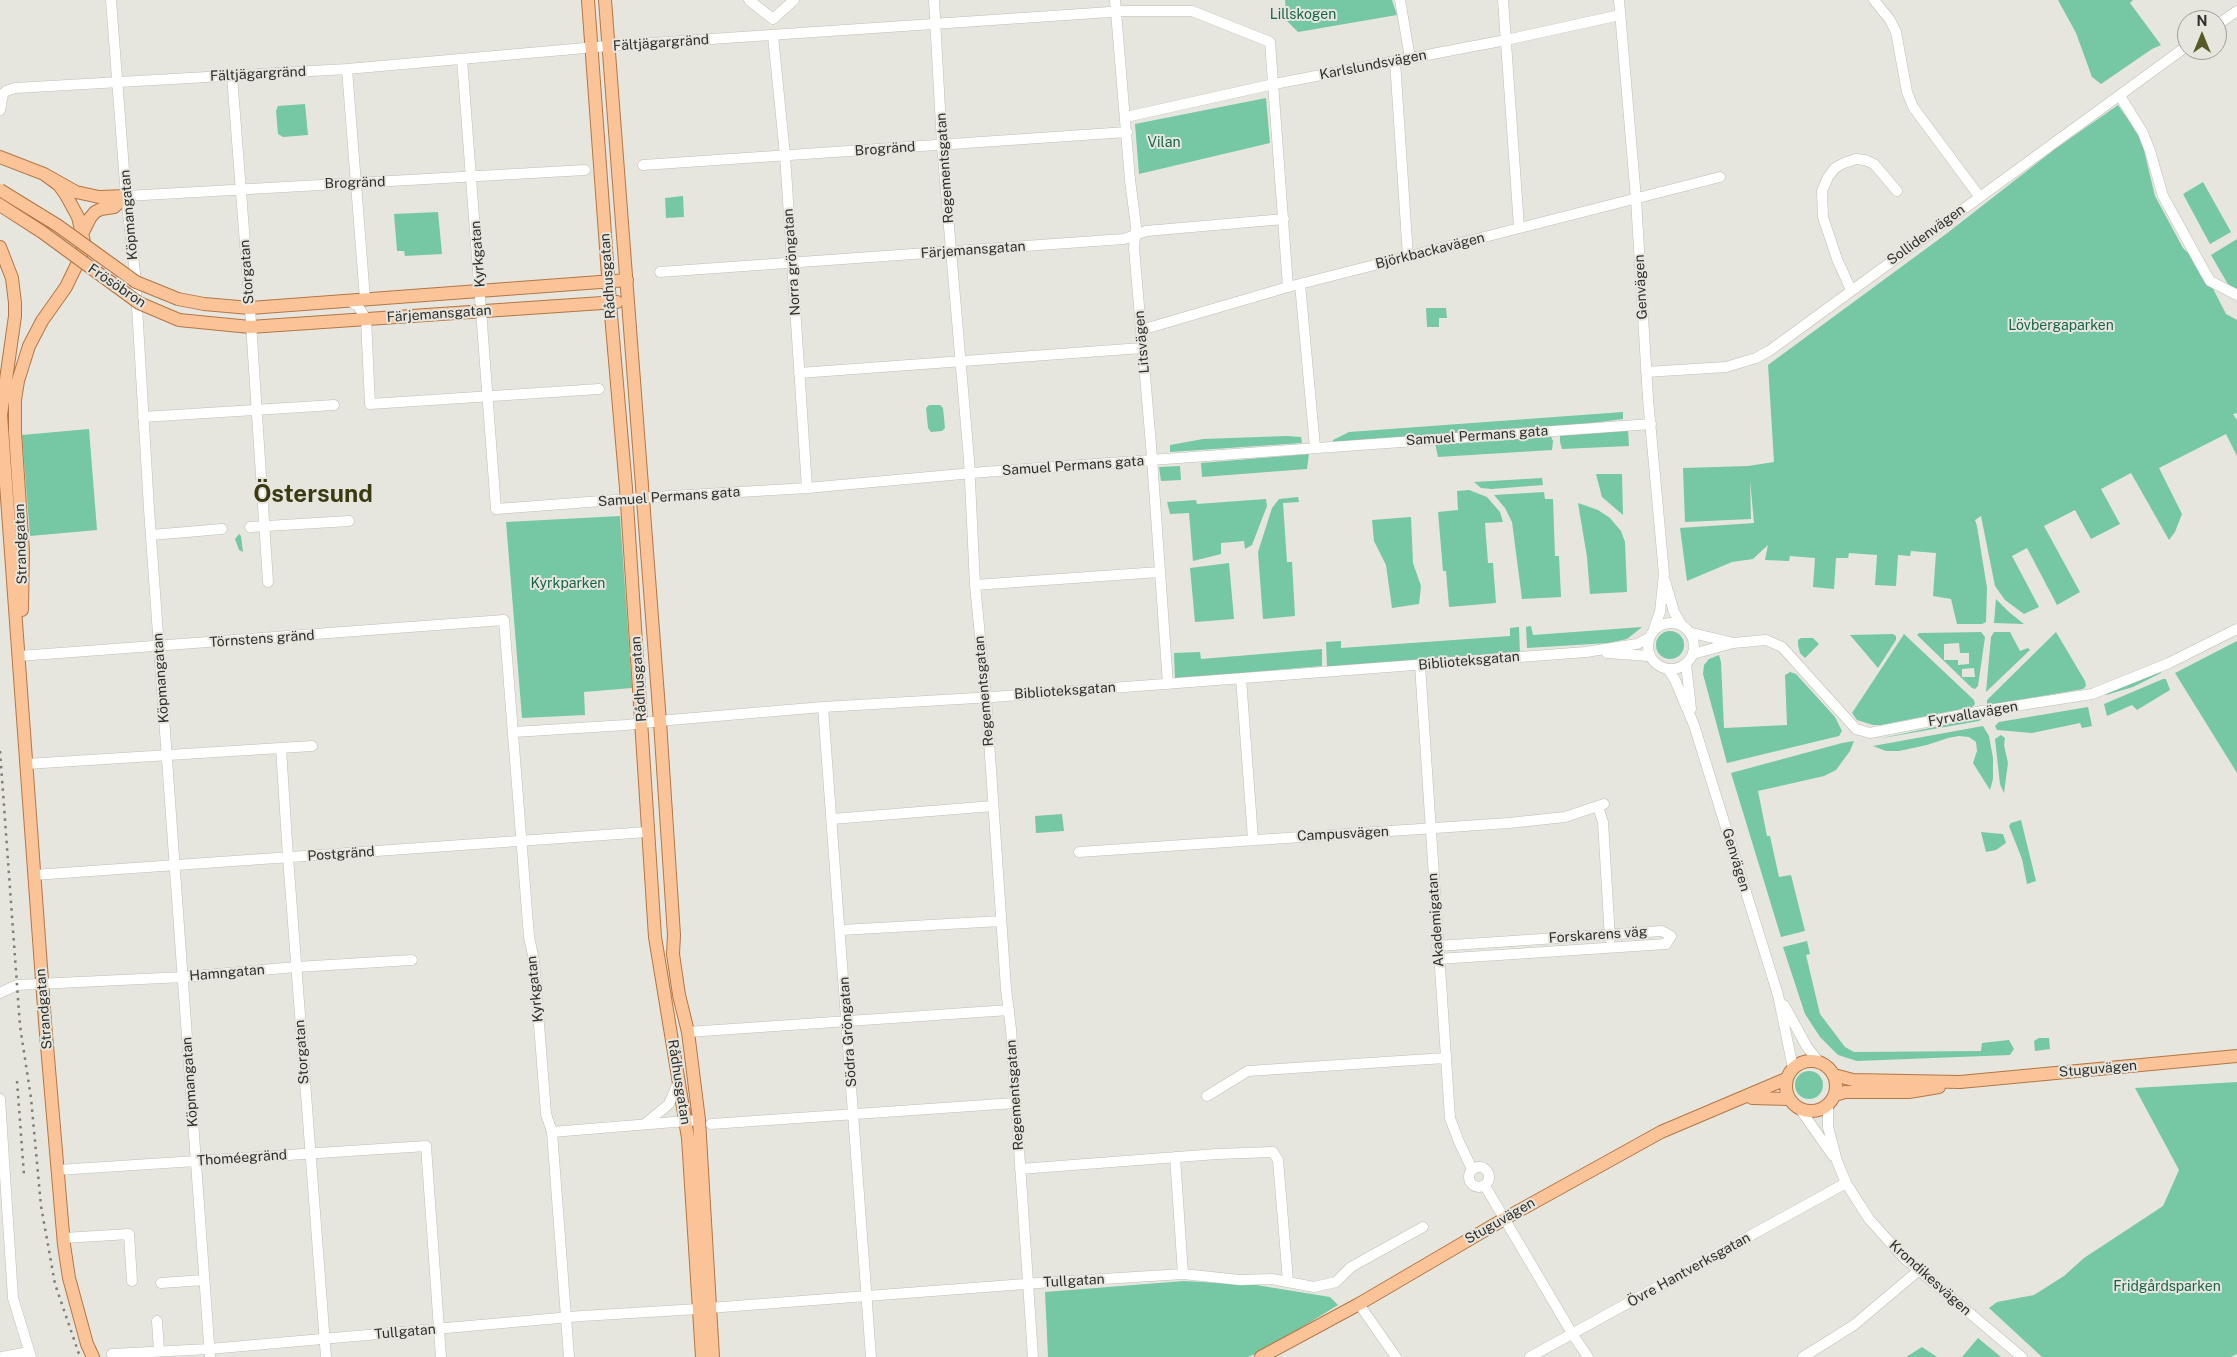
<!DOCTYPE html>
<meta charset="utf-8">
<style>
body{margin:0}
#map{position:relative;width:2237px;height:1357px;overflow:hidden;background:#e7e6de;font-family:"Public Sans",sans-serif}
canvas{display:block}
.north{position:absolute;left:2177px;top:10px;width:50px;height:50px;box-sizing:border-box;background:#e7e6de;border:1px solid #9e9d97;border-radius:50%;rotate:0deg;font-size:14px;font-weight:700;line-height:20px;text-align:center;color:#302f2c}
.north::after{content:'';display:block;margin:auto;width:18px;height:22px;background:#575a27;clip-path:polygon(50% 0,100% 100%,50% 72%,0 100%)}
</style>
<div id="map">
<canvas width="2237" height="1357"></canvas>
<div class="north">N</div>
</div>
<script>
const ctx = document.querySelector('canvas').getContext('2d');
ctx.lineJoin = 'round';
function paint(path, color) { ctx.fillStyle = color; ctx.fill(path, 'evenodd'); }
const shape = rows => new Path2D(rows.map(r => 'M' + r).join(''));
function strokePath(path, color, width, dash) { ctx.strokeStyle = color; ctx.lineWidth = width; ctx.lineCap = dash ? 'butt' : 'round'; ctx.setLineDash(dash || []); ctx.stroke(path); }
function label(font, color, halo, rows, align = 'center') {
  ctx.font = font + ' "Public Sans",sans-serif'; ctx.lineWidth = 4; ctx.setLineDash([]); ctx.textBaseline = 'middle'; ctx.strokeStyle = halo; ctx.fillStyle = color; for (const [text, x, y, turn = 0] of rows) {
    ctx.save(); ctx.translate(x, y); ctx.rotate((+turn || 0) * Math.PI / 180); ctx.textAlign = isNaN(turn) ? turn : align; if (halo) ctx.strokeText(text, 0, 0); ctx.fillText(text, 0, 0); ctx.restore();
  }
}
paint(shape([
 [1285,0,1392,0,1397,15,1298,32,1287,21],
 [2058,0,2133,0,2130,3,2161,45,2152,49,2101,84,2092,77,2076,33],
 [1266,98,1270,143,1139,174,1135,124],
 [305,104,308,135,283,137,278,134,276,111,278,106],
 [2118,105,2141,138,2155,196,2183,248,2202,267,2226,314,2237,320,2237,413,2233,414,2237,420,2237,456,2226,434,2159,468,2182,514,2175,532,2169,540,2131,473,2101,489,2120,524,2091,539,2075,510,2044,526,2080,592,2057,605,2027,548,2012,556,2039,607,2024,614,2005,600,1995,586,1981,516,1975,520,1977,526,1987,588,1986,622,1982,624,1957,624,1951,599,1933,596,1936,553,1911,551,1910,556,1898,555,1896,586,1875,585,1877,555,1849,553,1848,558,1836,558,1834,589,1813,587,1815,558,1790,556,1789,561,1765,560,1768,545,1753,559,1732,562,1687,581,1680,528,1754,523,1750,480,1751,519,1685,522,1683,468,1748,466,1774,462,1768,365,1946,234,2055,149],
 [2203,182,2231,232,2210,244,2183,194],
 [683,196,684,217,666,218,665,198],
 [438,212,442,254,405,256,404,251,397,251,394,214],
 [2237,239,2237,300,2211,255],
 [1426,308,1446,308,1447,318,1439,318,1439,327,1427,327],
 [929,405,940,405,943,408,945,428,942,431,931,432,928,428,926,408],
 [1623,412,1623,419,1577,425,1333,443,1333,440,1349,432],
 [89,429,97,530,30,536,22,435],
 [1628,430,1629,446,1562,449,1560,442,1560,435],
 [1550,434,1553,441,1552,450,1438,457,1435,443],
 [1287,436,1301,437,1302,443,1170,452,1170,445,1203,439],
 [1309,454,1307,469,1202,477,1201,463],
 [1180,466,1181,480,1161,481,1159,467],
 [1596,474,1622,474,1623,515,1602,497],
 [1542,478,1543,485,1492,489,1481,488,1474,482],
 [1469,490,1487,497,1500,512,1503,522,1485,523,1488,563,1493,563,1496,603,1449,607,1446,571,1443,571,1438,512,1458,510,1457,491],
 [1544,492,1545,499,1553,499,1555,556,1559,556,1561,597,1522,599,1512,522,1505,508,1494,495],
 [1298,497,1299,502,1283,503,1287,562,1292,562,1295,616,1263,619,1258,552,1272,508,1279,499],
 [1266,499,1267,506,1252,545,1245,549,1244,541,1221,543,1221,554,1193,561,1189,513,1170,514,1167,502,1196,500,1197,504],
 [1578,503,1598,510,1610,518,1621,531,1625,542,1627,592,1590,594,1587,557],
 [620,516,632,688,584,692,585,715,522,718,506,522],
 [1411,517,1413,563,1421,586,1419,604,1392,608,1386,565,1374,541,1372,520],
 [239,534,241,536,243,552,239,550,235,539],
 [1229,563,1234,619,1195,622,1190,568],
 [1996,599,2009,612,2024,624,1994,623],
 [1531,626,1533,635,1642,627,1627,639,1608,643,1527,648,1526,627],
 [1519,627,1520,655,1327,667,1326,642,1341,641,1341,648,1510,636,1510,628],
 '1656 645a14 14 0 1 1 28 0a14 14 0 1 1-28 0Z',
 [1981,632,1985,637,1978,686,1975,689,1972,688,1917,635,1919,633],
 [1959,643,1960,653,1969,653,1969,664,1958,665,1958,660,1944,660,1944,644],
 [1974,668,1975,677,1962,677,1962,669],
 [1994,632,2010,632,2020,651,2028,648,2030,650,1986,692,1991,637],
 [2056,632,2085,681,2086,686,2083,689,1990,705,1987,704,1987,700],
 [1893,634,1896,636,1896,640,1878,668,1850,635],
 [1904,634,1974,700,1975,704,1972,707,1881,725,1873,725,1857,720,1852,713],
 [1801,638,1813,638,1819,644,1805,658,1800,653,1798,645,1798,640],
 [2237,641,2237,773,2175,673],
 [1322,649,1322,666,1175,679,1174,653,1200,652,1201,659],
 [1719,655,1721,662,1724,728,1787,725,1785,675,1790,672,1796,674,1835,717,1842,731,1839,736,1727,763,1703,674,1704,665,1709,659],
 [2161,671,2161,673,2133,687,2106,695,2108,692],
 [2163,679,2166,679,2170,690,2137,710,2132,705,2107,716,2104,704],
 [2088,707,2092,726,2082,728,2080,723,2032,733,1997,730,1995,726,1999,722],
 [1978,718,1981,719,1979,721,1877,739],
 [1983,726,1989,736,1993,758,1993,779,1990,790,1973,763,1977,751,1976,742,1969,737,1959,736,1948,738,1927,745,1899,751,1886,751,1873,746],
 [2001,735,2005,738,2004,745,2008,763,2004,793,2000,784,1995,739],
 [1854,741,1850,751,1836,770,1824,776,1758,791,1767,836,1770,836,1779,877,1791,875,1805,931,1781,937,1731,773,1842,743],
 [1062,814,1064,831,1036,833,1035,816],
 [2021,820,2036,881,2027,884,2022,859,2009,826,2011,823],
 [1981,832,2003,834,2006,843,1996,850,1986,852],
 [1807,941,1810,954,1806,955,1820,1014,1845,1047,1854,1052,1981,1051,1982,1043,2009,1040,2014,1049,2010,1055,1857,1061,1838,1055,1820,1037,1805,1014,1783,947],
 [2039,1038,2049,1038,2050,1049,2035,1051,2034,1041],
 '1795 1085a14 14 0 1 1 28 0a14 14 0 1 1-28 0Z',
 [2237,1082,2237,1354,2231,1357,2042,1357,1989,1308,1997,1302,2034,1295,2064,1276,2084,1258,2163,1206,2179,1170,2135,1088],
 [1184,1281,1256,1285,1330,1297,1338,1305,1265,1350,1248,1357,1048,1357,1045,1292],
 [1978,1338,2001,1357,1962,1357],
 [1922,1347,1937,1357,1906,1357]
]), '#76c7a4');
const minor = shape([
 [111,0,126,196,135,273,149,509,210,1357],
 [749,0,773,19,794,0],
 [934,0,942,145,969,460,975,585,986,697,1006,989,1011,1029,1033,1357],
 [1115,0,1130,180,1136,226,1134,248,1151,445,1168,684],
 [1400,0,1410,58],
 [1503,0,1519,227],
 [1619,0,1636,199,1648,399,1664,574,1660,612,1654,629],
 [1874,0,1890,20,1896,32,1907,92,1913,107,1979,196],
 [2217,25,2237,11],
 [773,36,785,155,807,488],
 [462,59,496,509,655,497,807,488,984,472,1651,424],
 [1395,61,1408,257],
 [347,69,365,299],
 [232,76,250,308,268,582],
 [2120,96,2143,133,2150,151,2163,196,2202,267,2210,281,2237,295],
 [0,110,3,94,6,91,15,88,347,69,608,46,1125,11,1192,11,1270,42,1288,287],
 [1126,117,1274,84,1506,40,1620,15],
 [643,165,1127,132],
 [126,196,585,170],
 [660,272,1124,239,1146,231,1284,219],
 [1300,284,1315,447],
 [1851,290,1837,259,1823,217,1822,191,1828,177,1835,168,1844,163,1856,159,1865,160,1874,164,1897,191],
 [349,301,358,306,366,319,370,404,599,389],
 [1141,330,1288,287,1720,177],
 [1646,372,1726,367,1756,358,1769,351,2187,46],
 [799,373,1142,348],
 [143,417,334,405],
 [250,527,349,521],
 [151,535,222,529],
 [1665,581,1674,612,1681,624],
 [975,585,1159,572],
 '1648 646a23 23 0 1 1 46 0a23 23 0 1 1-46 0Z',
 [1692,633,1730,642],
 [1607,653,1649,656],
 [1693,654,1733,643,1766,640,1782,647,1856,729,1870,733,1982,711,2092,694,2169,663,2237,629],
 [19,656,504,620,529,937,534,960,546,1114,552,1132,569,1357],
 [1686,664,1691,709],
 [1420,665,1450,1118,1459,1142,1472,1169],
 [1668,669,1675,680,1694,725,1778,995,1793,1068],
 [1241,678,1253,839],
 [823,707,871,1357],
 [514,732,626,725,670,720,823,707,993,697,1586,652,1637,644,1649,638],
 [281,748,288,857,326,1357],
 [26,764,312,746],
 [1598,807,1603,822,1610,939],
 [832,819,993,806],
 [1079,852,1509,823,1565,817,1604,804],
 [34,875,647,832],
 [841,930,1001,921],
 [1437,946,1662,931,1671,936,1666,944,1438,959],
 [0,993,17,985,183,977,296,967,412,960],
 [1784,1005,1807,1047,1819,1062],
 [688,1032,1009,1010],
 [1207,1096,1248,1071,1445,1058],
 [0,1099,13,1298,31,1357],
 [1828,1105,1828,1127,1837,1161,1846,1183,1869,1219,1904,1258,2022,1357],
 [1800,1109,1833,1156],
 [646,1123,669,1104,679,1081],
 [711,1124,1015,1103],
 [552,1132,699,1120],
 [1175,1157,1183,1274],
 '1469 1177a10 10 0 1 1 20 0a10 10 0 1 1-20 0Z',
 [1020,1169,1217,1154,1273,1152,1278,1160,1288,1281],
 [58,1170,426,1146,441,1357],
 [1485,1186,1573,1335,1588,1357],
 [64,1238,129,1234,132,1281],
 [161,1283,204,1280],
 [1359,1304,1396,1357],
 [709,1308,1038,1283,1183,1274,1240,1280,1272,1279,1314,1287,1336,1282,1351,1267,1423,1227],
 [157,1321,159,1351],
 [112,1354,209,1349,582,1316,698,1309],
 [2,1357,29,1352],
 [1530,1357,1846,1183],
 [1803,1357,1854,1325,1918,1271]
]);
const major = shape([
 [588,0,610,303,626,488,655,937,688,1138,702,1357],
 [605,0,660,722,674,935,673,954,679,995,688,1032,699,1120,713,1357],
 [0,157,44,174,76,192,99,197,126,196],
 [83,232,90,218,95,212,101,209,114,207,126,196],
 [0,247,12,278,15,303,15,316,1,415,45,1022,64,1245,69,1278,87,1344,93,1357],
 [178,299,204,304,250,308,627,280],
 [179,320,250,327,617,302],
 [22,610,23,551,15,432,15,400,18,381,29,346,42,321,66,287,81,256,84,242,78,217,66,195,59,185,44,174],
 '1786 1086a25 25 0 1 1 50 0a25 25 0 1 1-50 0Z',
 [1834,1075,1853,1080,1960,1082,2237,1056],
 [1835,1095,1845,1092,1909,1092,1939,1087],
 [1752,1098,1789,1099],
 [1261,1357,1359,1304,1504,1219,1661,1132,1786,1079]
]);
strokePath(minor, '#bebdb5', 11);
strokePath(major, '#b37645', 14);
strokePath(minor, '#fff', 10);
strokePath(major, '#fbc498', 12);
strokePath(shape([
 [0,751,20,1026,31,1098,41,1206,55,1284,80,1357],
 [17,1081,24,1175]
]), '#7e7d78', 2.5, [2.5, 5]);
const majorBridge = shape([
 [0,190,57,225,136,282,178,299],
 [0,205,42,232,139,303,179,320]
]);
strokePath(majorBridge, '#b37645', 14, []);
strokePath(majorBridge, '#fbc498', 12);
label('14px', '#166449', '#e7e6de', [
 ["Lillskogen",1303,15],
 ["Vilan",1164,143],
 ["Lövbergaparken",2061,326],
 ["Kyrkparken",568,584],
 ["Fridgårdsparken",2167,1287]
]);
label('14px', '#302f2c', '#e7e6de', [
 ["Fältjägargränd",661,43,-4],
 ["Karlslundsvägen",1373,65,-11],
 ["Fältjägargränd",258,74,-3],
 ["Brogränd",885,149,-4],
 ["Regementsgatan",945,168,-94],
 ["Brogränd",355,183,-2],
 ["Köpmangatan",129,215,-95],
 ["Sollidenvägen",1926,235,-36],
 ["Färjemansgatan",973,250,-4],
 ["Björkbackavägen",1430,251,-14],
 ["Kyrkgatan",478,254,-94],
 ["Norra gröngatan",792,262,-94],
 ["Storgatan",247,272,-94],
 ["Rådhusgatan",608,276,-94],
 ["Frösöbron",117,286,34],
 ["Genvägen",1641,287,-93],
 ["Färjemansgatan",439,314,-4],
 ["Litsvägen",1142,342,-95],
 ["Samuel Permans gata",1477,436,-4],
 ["Samuel Permans gata",1073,466,-4],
 ["Samuel Permans gata",669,497,-4],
 ["Strandgatan",21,544,-92],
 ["Törnstens gränd",262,639,-4],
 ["Biblioteksgatan",1469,661,-5],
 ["Köpmangatan",161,678,-94],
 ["Rådhusgatan",639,679,-94],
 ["Regementsgatan",984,691,-95],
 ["Biblioteksgatan",1065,691,-4],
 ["Fyrvallavägen",1973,714,-10],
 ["Campusvägen",1343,834,-3],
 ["Postgränd",341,854,-4],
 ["Genvägen",1736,860,73],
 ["Akademigatan",1436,920,-94],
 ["Forskarens väg",1598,935,-4],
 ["Hamngatan",227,973,-5],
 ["Kyrkgatan",535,989,-96],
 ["Strandgatan",44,1009,-95],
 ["Södra Gröngatan",848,1032,-94],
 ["Storgatan",302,1052,-94],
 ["Stuguvägen",2098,1069,-5],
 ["Köpmangatan",190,1082,-94],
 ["Rådhusgatan",679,1082,81],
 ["Regementsgatan",1015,1095,-94],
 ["Thoméegränd",242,1158,-4],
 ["Stuguvägen",1500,1221,-30],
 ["Övre Hantverksgatan",1689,1270,-29],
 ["Krondikesvägen",1930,1278,42],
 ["Tullgatan",1074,1281,-3],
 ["Tullgatan",405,1332,-5]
]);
label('bold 24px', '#3a3b13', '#e7e6de', [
 ["Östersund",313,495]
]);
</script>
